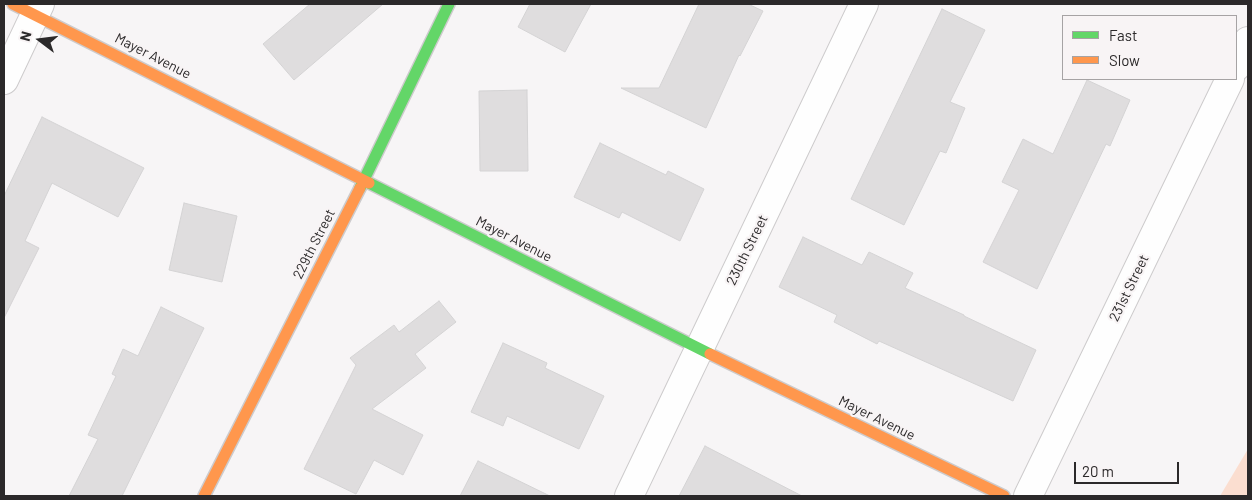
<!DOCTYPE html>
<style>
body{margin:0}
#map{position:relative;width:1252px;height:500px;overflow:hidden;background:#f7f5f6;font-family:Barlow,sans-serif}
canvas{display:block}
.frame{position:absolute;inset:0;border:5px solid #2b292a;pointer-events:none}
.legend{position:absolute;left:1062px;top:15px;width:175px;height:65px;box-sizing:border-box;background:#f8f4f5;border:1px solid #a6a3a4;margin:0;padding:6px 9px;list-style:none;font-size:15px;color:#2b292a}
.legend li{display:flex;align-items:center;gap:10px;height:25px}
.legend b{width:25px;border:1px solid #a6a3a4}
.north{position:absolute;left:15px;top:15px;width:50px;height:50px;-webkit-text-stroke:4px #f8f4f5;paint-order:stroke;rotate:285deg;font-size:14px;font-weight:700;line-height:20px;text-align:center;color:#2b292a}
.north::after{content:'';display:block;margin:auto;width:18px;height:22px;background:#2b292a;clip-path:polygon(50% 0,100% 100%,50% 72%,0 100%)}
.scale{position:absolute;left:1074px;top:462px;width:105px;height:22px;box-sizing:border-box;border:2px solid #2b292a;border-top:0;padding-left:6px;font-size:15px;line-height:18px;white-space:nowrap;color:#2b292a;-webkit-text-stroke:4px #f8f4f5;paint-order:stroke}
</style>
<div id="map">
<canvas width="1252" height="500"></canvas>
<div class="frame"></div>
<ul class="legend">
<li><b style="height:6px;background:#63d668"></b>Fast</li>
<li><b style="height:6px;background:#ff974d"></b>Slow</li>
</ul>
<div class="north">N</div>
<div class="scale">20 m</div>
</div>
<script>
const ctx = document.querySelector('canvas').getContext('2d');
ctx.lineJoin = 'round';
function paint(path, color) { ctx.fillStyle = color; ctx.fill(path, 'evenodd'); }
const shape = rows => new Path2D(rows.map(r => 'M' + r).join(''));
function strokePath(path, color, width, dash) { ctx.strokeStyle = color; ctx.lineWidth = width; ctx.lineCap = dash ? 'butt' : 'round'; ctx.setLineDash(dash || []); ctx.stroke(path); }
function label(font, color, halo, rows, align = 'center') {
  ctx.font = font + ' Barlow,sans-serif'; ctx.lineWidth = 4.5; ctx.setLineDash([]); ctx.textBaseline = 'middle'; ctx.strokeStyle = halo; ctx.fillStyle = color; for (const [text, x, y, turn = 0] of rows) {
    ctx.save(); ctx.translate(x, y); ctx.rotate((+turn || 0) * Math.PI / 180); ctx.textAlign = isNaN(turn) ? turn : align; if (halo) ctx.strokeText(text, 0, 0); ctx.fillText(text, 0, 0); ctx.restore();
  }
}
paint(shape([
 [1248,449,1248,496,1220,496]
]), '#fbded0');
const building = shape([
 [310,4,383,4,294,80,263,44,310,4],
 [530,4,591,4,565,52,518,27,530,4],
 [699,4,748,4,763,11,740,56,739,55,706,128,621,88,659,88,699,4],
 [942,9,985,30,950,102,965,108,946,153,940,151,904,225,851,199,942,9],
 [1087,80,1130,100,1110,146,1106,144,1037,289,983,262,1019,190,1002,182,1023,139,1053,154,1087,80],
 [527,90,528,171,480,171,479,91,527,90],
 [42,117,144,168,118,217,52,183,25,241,39,248,4,318,4,196,42,117],
 [600,143,666,175,668,171,704,189,680,241,622,212,619,218,574,197,600,143],
 [184,203,237,216,222,282,169,270,184,203],
 [803,237,862,265,869,252,913,273,905,288,964,315,964,316,1036,350,1013,401,879,341,877,344,834,322,837,315,779,287,803,237],
 [439,301,456,322,415,354,426,368,372,409,423,435,403,475,374,460,356,494,304,469,356,365,350,358,394,325,399,332,439,301],
 [161,307,204,328,122,496,69,496,98,439,88,435,116,376,112,374,123,349,138,356,161,307],
 [503,343,547,363,545,368,604,396,579,449,507,416,503,426,471,412,503,343],
 [705,446,802,496,679,496,705,446],
 [478,461,550,496,460,496,478,461]
]);
paint(building, '#dfddde');
strokePath(building, '#d4d3d4', 1);
const street = shape([
 [1236,67,1248,41],
 [4,80,40,4],
 [629,496,864,4],
 [1028,496,1230,79]
]);
const fast = shape([
 [369,183,710,354],
 [360,188,449,4]
]);
const slow = shape([
 [13,4,369,183],
 [710,354,1004,496],
 [204,496,360,188]
]);
strokePath(street, '#cdcbcc', 30);
strokePath(fast, '#cdcbcc', 14);
strokePath(slow, '#cdcbcc', 14);
strokePath(street, '#fefefe', 28);
strokePath(fast, '#63d668', 11);
strokePath(slow, '#ff974d', 11);
label('14px', '#2b292a', '#f8f4f5', [
 ["Mayer Avenue",153,56,27],
 ["Mayer Avenue",514,239,27],
 ["229th Street",314,244,-63],
 ["230th Street",747,250,-64],
 ["231st Street",1129,288,-64],
 ["Mayer Avenue",877,418,26]
]);
</script>
